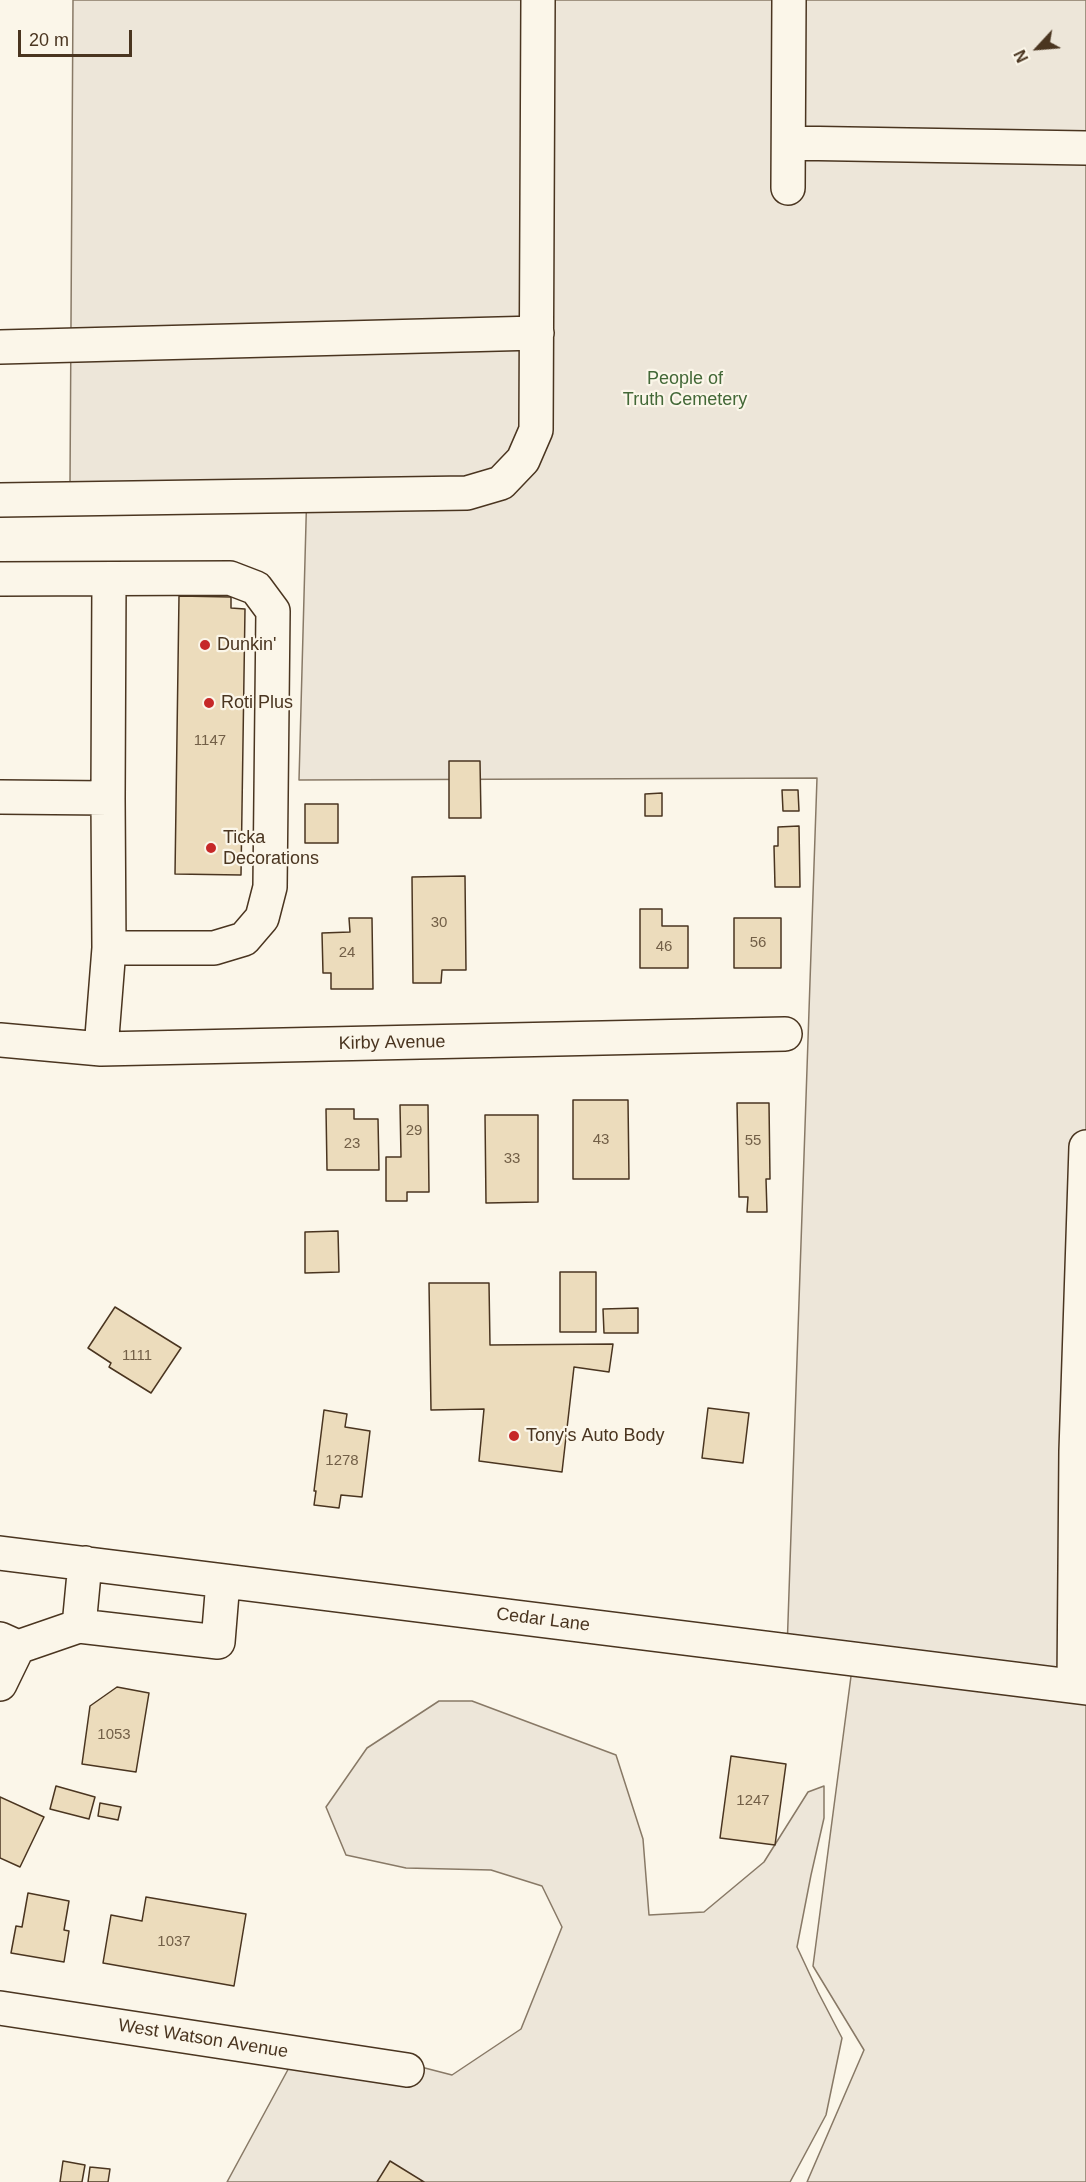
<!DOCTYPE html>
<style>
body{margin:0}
#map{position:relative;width:1086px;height:2182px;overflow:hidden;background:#fbf6e9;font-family:Helvetica,sans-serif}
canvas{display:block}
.north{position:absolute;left:1008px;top:18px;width:60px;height:60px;-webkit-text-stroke:4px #fbf6e9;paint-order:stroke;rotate:244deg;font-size:16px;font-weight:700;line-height:24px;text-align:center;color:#4a3520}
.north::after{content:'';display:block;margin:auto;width:21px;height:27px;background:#4a3520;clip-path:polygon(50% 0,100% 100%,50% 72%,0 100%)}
.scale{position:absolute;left:18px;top:30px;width:114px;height:27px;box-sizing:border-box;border:3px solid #4a3520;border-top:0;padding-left:8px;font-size:18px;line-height:21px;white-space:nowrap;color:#4a3520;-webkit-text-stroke:4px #fbf6e9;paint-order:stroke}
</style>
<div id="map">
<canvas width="1086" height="2182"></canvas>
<div class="north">N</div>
<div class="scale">20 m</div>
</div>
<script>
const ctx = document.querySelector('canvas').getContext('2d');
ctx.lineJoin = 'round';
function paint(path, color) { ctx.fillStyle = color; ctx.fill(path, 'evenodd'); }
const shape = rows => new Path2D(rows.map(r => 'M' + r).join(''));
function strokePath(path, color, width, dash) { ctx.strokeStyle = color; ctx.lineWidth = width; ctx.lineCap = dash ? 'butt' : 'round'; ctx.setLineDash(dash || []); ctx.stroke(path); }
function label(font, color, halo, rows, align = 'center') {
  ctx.font = font + ' Helvetica,sans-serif'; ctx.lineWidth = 4.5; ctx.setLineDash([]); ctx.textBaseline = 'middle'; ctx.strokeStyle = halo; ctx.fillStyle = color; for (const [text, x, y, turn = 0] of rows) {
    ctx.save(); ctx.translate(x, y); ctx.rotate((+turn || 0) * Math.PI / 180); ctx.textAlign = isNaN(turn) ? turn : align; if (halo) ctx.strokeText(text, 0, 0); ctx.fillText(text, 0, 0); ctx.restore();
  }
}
const green = shape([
 [73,0,1086,0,1086,2182,807,2182,864,2050,813,1966,853,1661,787,1650,817,778,299,780,307,486,70,483,73,0],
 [439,1701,472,1701,616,1755,643,1839,649,1915,704,1912,764,1862,808,1792,824,1786,824,1818,811,1875,797,1947,818,1992,842,2038,826,2115,790,2182,227,2182,291,2064,390,2059,452,2075,521,2029,562,1927,542,1886,491,1870,406,1868,346,1855,326,1807,367,1748,439,1701]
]);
paint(green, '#ede6d9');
strokePath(green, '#887966', 1.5);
const building = shape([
 [179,596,231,597,231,608,245,609,241,875,175,874,179,596],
 [449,761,480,761,481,818,449,818,449,761],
 [782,790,798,790,799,811,783,811,782,790],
 [662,793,662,816,645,816,645,794,662,793],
 [305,804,338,804,338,843,305,843,305,804],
 [799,826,800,887,775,887,774,846,778,846,778,827,799,826],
 [465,876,466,970,442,970,441,983,413,983,412,877,465,876],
 [640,909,662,909,662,926,688,926,688,968,640,968,640,909],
 [349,918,372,918,373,989,331,989,331,973,323,973,322,933,350,932,349,918],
 [734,918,781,918,781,968,734,968,734,918],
 [573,1100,628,1100,629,1179,573,1179,573,1100],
 [737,1103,769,1103,770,1179,766,1179,767,1212,747,1212,748,1197,739,1197,737,1103],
 [400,1105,428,1105,429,1192,407,1192,407,1201,386,1201,386,1157,401,1157,400,1105],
 [326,1109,354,1109,354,1119,378,1119,379,1170,327,1170,326,1109],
 [485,1115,538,1115,538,1202,486,1203,485,1115],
 [338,1231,339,1272,305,1273,305,1232,338,1231],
 [560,1272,596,1272,596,1332,560,1332,560,1272],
 [429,1283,489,1283,490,1345,613,1344,609,1372,574,1367,562,1472,479,1461,484,1409,431,1410,429,1283],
 [115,1307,181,1348,151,1393,109,1367,111,1363,88,1348,115,1307],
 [638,1308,638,1333,604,1333,603,1309,638,1308],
 [708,1408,749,1413,743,1463,702,1458,708,1408],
 [324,1410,347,1414,345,1427,370,1431,362,1497,341,1495,339,1508,314,1505,316,1491,314,1491,324,1410],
 [117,1687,149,1693,136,1772,82,1764,90,1706,117,1687],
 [731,1756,786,1764,775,1845,720,1838,731,1756],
 [56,1786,95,1797,89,1819,50,1809,56,1786],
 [0,1797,44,1817,20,1867,0,1858,0,1797],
 [100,1803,121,1807,118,1820,98,1816,100,1803],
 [28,1893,69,1901,64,1930,69,1931,64,1962,11,1953,16,1926,22,1927,28,1893],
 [146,1897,246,1914,234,1986,103,1963,111,1915,142,1921,146,1897],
 [63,2161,85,2165,82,2182,60,2182,63,2161],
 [390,2161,424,2182,377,2182,390,2161],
 [90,2167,110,2169,108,2182,88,2182,90,2167]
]);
paint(building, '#ecdcbc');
strokePath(building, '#4a3520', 1.5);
const minor = shape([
 [789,143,1086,148],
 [788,188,789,0],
 [0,347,537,333],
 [0,500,467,493,501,483,523,460,536,430,538,0],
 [0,579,230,578,256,588,273,611,270,887,262,918,244,939,214,948,109,948],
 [0,797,108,798],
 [0,1040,101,1049,785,1034],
 [101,1049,109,948,108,798,109,580],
 [0,1553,1086,1688],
 [79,1626,85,1563],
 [0,1639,18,1647,79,1626,218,1642,223,1581],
 [0,1684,18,1647],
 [1074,1686,1076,1451,1086,1147],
 [0,2008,407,2070]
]);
strokePath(minor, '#4a3520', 36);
strokePath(minor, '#fbf6e9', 33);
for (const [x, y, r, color] of [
 [205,645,6,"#c62828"],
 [209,703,6,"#c62828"],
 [211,848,6,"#c62828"],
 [514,1436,6,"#c62828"]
]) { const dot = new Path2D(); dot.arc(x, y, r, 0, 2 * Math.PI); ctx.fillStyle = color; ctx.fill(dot); strokePath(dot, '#fbf6e9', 2); }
label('15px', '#725f47', null, [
 ["1147",210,741],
 ["30",439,923],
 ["56",758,943],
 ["46",664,947],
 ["24",347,953],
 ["29",414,1131],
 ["43",601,1140],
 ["55",753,1141],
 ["23",352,1144],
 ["33",512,1159],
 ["1111",137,1356],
 ["1278",342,1461],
 ["1053",114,1735],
 ["1247",753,1801],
 ["1037",174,1942]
]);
label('18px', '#436837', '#fbf6e9', [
 ["People of",685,379],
 ["Truth Cemetery",685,400]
]);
label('18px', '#4a3520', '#fbf6e9', [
 ["Dunkin'",217,645],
 ["Roti Plus",221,703],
 ["Ticka",223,838],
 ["Decorations",223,859],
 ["Tony's Auto Body",526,1436]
], 'left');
label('18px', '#4a3520', '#fbf6e9', [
 ["Kirby Avenue",392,1043,-1],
 ["Cedar Lane",543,1620,7],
 ["West Watson Avenue",203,2039,9]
]);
</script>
